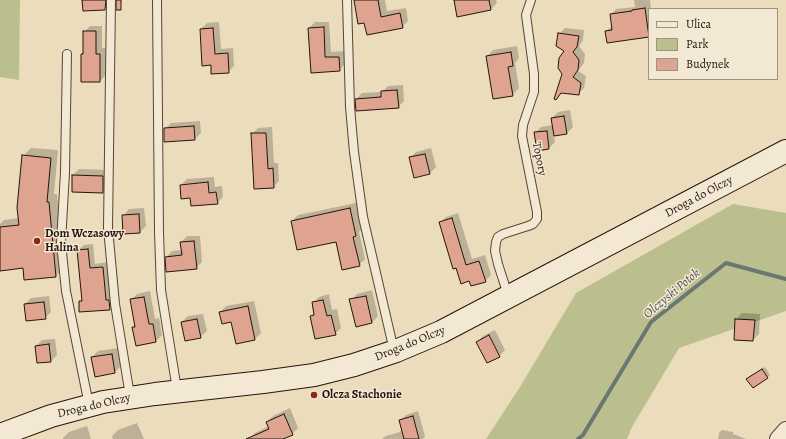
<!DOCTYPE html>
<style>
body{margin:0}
#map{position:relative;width:786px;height:439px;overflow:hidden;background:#ebdcbc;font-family:Alegreya,serif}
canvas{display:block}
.legend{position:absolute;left:648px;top:8px;width:130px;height:72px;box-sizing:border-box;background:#f2e8d3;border:1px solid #a09384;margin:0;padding:5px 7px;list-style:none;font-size:12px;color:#25140d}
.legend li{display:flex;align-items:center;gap:8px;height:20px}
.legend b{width:20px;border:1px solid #a09384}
</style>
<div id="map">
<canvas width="786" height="439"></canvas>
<ul class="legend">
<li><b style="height:5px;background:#f2e8d3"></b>Ulica</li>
<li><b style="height:11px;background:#bbbf8e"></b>Park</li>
<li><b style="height:11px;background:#dea48f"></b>Budynek</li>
</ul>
</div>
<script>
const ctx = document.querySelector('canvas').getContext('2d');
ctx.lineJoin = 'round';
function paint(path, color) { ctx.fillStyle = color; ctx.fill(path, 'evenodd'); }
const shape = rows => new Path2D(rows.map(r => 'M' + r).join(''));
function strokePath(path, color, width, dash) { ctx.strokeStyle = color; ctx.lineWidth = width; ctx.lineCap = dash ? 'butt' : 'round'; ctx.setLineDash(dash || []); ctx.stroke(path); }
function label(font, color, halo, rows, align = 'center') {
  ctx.font = font + ' Alegreya,serif'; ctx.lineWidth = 3; ctx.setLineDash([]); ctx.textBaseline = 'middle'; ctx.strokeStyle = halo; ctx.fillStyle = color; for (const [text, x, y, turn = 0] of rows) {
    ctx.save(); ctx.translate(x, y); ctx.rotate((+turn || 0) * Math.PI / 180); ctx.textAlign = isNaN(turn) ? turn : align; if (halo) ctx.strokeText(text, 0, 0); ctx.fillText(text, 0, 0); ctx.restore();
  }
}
paint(shape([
 [0,0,20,0,19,80,0,77],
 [733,204,786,213,786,311,679,348,632,427,627,439,486,439,520,387,576,293]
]), '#bbbf8e');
paint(shape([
 [83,0,113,0,104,9],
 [355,0,385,0,387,11,406,8,408,21,402,27,365,22],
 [455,0,496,0,497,3,491,9],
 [634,0,650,0,651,9,649,9,649,36,608,42,606,31,612,26,611,15,616,9,635,7],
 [219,22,221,49,233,48,234,66,228,72,212,64,201,29,207,23],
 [315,22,329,22,331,52,345,51,345,64,339,70,312,72,309,28],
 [90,26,102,26,102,48,106,48,106,75,100,81,82,54,84,52,84,32],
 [565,28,584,30,583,40,579,46,585,54,584,63,578,71,586,76,584,88,578,94,562,92,556,98,563,74,565,51,559,34],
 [517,46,519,58,515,63,519,88,512,95,487,56,493,50],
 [403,85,404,101,398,107,356,99,362,93,382,92,388,86],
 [570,110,573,127,567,133,554,135,555,142,549,148,535,133,541,127,553,125,552,118,558,112],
 [200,121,201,133,195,139,165,129,171,123],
 [272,127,274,163,278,163,279,181,273,187,252,134,258,128],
 [31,148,58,150,54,194,57,194,64,268,56,276,25,279,24,267,0,270,0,224,4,220,19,218,23,156],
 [431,148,436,167,430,173,410,158,416,152],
 [79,169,109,170,108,186,102,192,73,175],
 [214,177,215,187,222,186,223,197,217,203,191,197,181,185,187,179],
 [356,203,362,229,359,232,365,259,359,265,336,241,292,221,298,215],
 [144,208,146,226,140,232,123,216,129,209],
 [458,213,472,259,485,255,491,275,485,281,470,280,456,267,440,223,446,217],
 [187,236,200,236,202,262,196,268,166,257,172,251,182,250,181,242],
 [93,244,95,264,108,262,115,304,110,309,80,311,80,301,83,299,78,250,84,245],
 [372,290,378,316,372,323,351,300,357,294],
 [150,291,155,319,159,318,162,335,156,341,134,327,135,326,131,300,137,294],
 [329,294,332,310,337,309,341,328,335,334,311,317,315,313,313,303,319,297],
 [49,296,51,312,45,318,25,304,31,298],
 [254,301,261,333,255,339,220,312,226,306],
 [742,313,760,314,759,334,753,340,736,319],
 [203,314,207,331,200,337,182,322,188,316],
 [495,330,505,350,499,356,477,342,483,336],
 [55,339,57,355,51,361,36,346,42,340],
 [118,348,121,366,115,372,92,357,98,351],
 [765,367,770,375,767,377,750,376],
 [290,408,298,428,292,434,281,439,249,439,255,433,269,426,267,422,273,416],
 [418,411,425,436,423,439,382,439,386,436,400,432,402,429,400,421,406,415],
 [137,423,144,439,113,439,112,436,118,430],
 [87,426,91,439,63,439,63,438,69,432],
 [722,430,733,432,733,434,746,439,718,439,719,433]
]), '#0003');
strokePath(shape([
 [578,439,583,435,651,322,726,263,786,279]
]), '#6b7872', 4);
const building = shape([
 [82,0,106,0,105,10,83,11,82,0],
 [116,0,121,0,121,10,116,10,116,0],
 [354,0,378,0,381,17,400,13,403,28,367,35,364,23,358,24,354,0],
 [454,0,489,0,491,10,457,17,454,0],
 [645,8,649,37,607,43,605,31,612,30,610,14,632,11,632,10,645,8],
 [324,27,325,57,339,57,340,71,311,73,308,28,324,27],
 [213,28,215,54,228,53,229,73,211,74,211,65,202,66,200,29,213,28],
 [83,31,96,31,96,54,100,54,100,82,81,82,81,54,83,54,83,31],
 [558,33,579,36,577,47,573,52,579,60,578,70,573,77,581,83,579,95,561,93,556,100,554,99,562,74,558,68,559,58,564,51,556,46,558,33],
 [511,52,513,66,508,67,513,96,493,99,486,56,511,52],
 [397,90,399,108,356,111,355,99,381,97,381,91,397,90],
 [564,116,567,134,554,136,551,118,564,116],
 [194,126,195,140,164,142,164,128,194,126],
 [547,131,549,149,537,151,534,132,547,131],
 [251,133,266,133,268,169,273,168,274,188,254,189,251,133],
 [425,154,430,174,414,178,409,157,425,154],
 [22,155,51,158,47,202,49,202,56,277,24,280,23,268,0,271,0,227,19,225,17,208,22,155],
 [72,175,103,176,103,193,72,192,72,175],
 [208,182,209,193,216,192,218,204,191,206,190,198,181,199,180,185,208,182],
 [350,208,356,236,353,237,360,266,342,270,336,242,297,250,291,221,350,208],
 [139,214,140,233,123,234,122,215,139,214],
 [452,218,466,265,479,261,486,282,471,286,469,281,461,284,456,268,453,269,439,222,452,218],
 [194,241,197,269,166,272,165,257,182,255,180,242,194,241],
 [88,249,90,268,103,267,106,300,109,300,110,310,79,312,79,301,82,301,77,250,88,249],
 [366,296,372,323,356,327,349,299,366,296],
 [144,297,149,324,153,324,156,342,136,346,132,327,135,327,130,299,144,297],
 [323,300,327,316,331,315,336,335,315,339,310,316,314,315,312,302,323,300],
 [44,302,46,319,26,321,24,304,44,302],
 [248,306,255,340,236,344,231,322,222,324,219,312,248,306],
 [197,319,201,338,185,341,181,322,197,319],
 [735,319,755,320,753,341,734,340,735,319],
 [489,335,500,357,487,363,476,342,489,335],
 [49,344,51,362,37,363,35,346,49,344],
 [112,354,115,373,95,377,91,357,112,354],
 [762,369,768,378,753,388,746,379,762,369],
 [284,414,293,435,283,439,246,439,269,429,266,422,284,414],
 [413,416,419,439,404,439,399,420,413,416]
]);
paint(building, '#dea48f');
strokePath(building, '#25140d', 1);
const lane = shape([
 [111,0,108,228,115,304,130,396],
 [157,0,159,232,161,290,177,390],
 [347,0,350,107,354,152,363,217,392,342,396,350],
 [67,54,65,172,61,243,66,291,89,405],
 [509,296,506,289,498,264,495,251,496,242,498,237,503,234,528,226,533,224,537,219,537,212,522,136,523,125,534,92,534,74,526,15,531,0]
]);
const street = shape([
 [778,439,786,430]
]);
const secondary = shape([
 [0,435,51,416,103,402,155,394,263,382,314,375,354,365,396,351,441,332,786,151]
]);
strokePath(lane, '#564639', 10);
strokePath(street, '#564639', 18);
strokePath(secondary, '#25140d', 24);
strokePath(lane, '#f2e8d3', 8);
strokePath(street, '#f2e8d3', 16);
strokePath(secondary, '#f2e8d3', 22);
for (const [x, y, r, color] of [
 [37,241,4,"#8f2418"],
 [314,395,4,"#8f2418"]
]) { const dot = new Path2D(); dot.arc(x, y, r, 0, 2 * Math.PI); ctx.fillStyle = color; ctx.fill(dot); strokePath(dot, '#f2e8d3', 1.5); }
label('12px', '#25140d', '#f2e8d3', [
 ["Topory",539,159,79],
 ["Droga do Olczy",699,197,-28],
 ["Droga do Olczy",410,344,-22],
 ["Droga do Olczy",94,406,-13]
]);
label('bold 12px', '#25140d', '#f2e8d3', [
 ["Dom Wczasowy",45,234],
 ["Halina",45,248],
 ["Olcza Stachonie",322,395]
], 'left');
label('italic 13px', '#4e4e48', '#f2e8d3', [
 ["Olczyski Potok",672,294,-40]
]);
</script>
